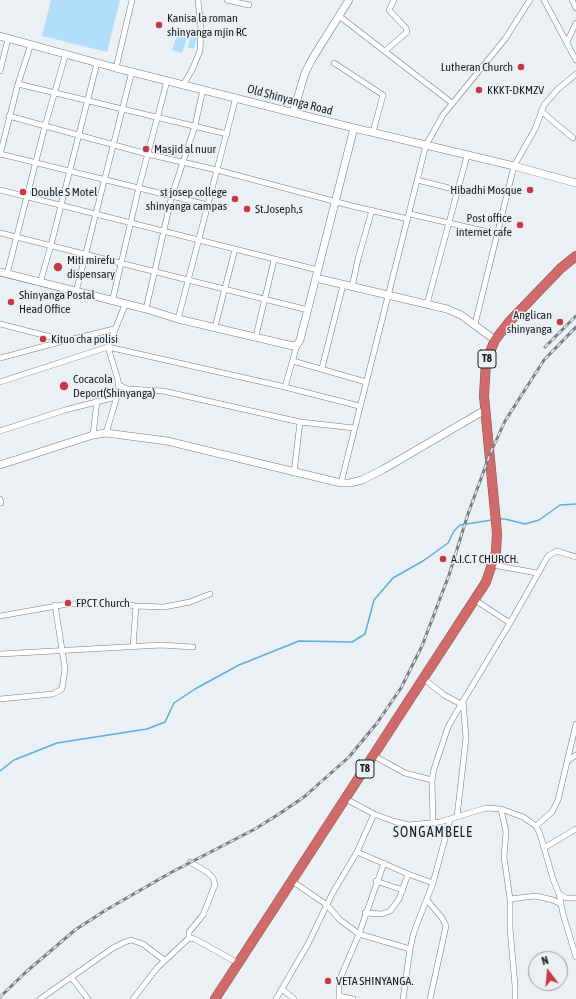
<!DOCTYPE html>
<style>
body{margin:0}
#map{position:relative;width:576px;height:999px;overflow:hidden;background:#eaf0f3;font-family:"Asap Condensed",sans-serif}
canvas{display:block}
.north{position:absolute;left:528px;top:951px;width:40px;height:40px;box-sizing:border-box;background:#eaf0f3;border:1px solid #989c9f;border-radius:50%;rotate:344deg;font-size:11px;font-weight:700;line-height:16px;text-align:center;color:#1c1e20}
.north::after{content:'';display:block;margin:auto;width:14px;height:18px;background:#c73744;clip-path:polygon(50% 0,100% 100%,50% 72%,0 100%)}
</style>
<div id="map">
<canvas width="576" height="999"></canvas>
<div class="north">N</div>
</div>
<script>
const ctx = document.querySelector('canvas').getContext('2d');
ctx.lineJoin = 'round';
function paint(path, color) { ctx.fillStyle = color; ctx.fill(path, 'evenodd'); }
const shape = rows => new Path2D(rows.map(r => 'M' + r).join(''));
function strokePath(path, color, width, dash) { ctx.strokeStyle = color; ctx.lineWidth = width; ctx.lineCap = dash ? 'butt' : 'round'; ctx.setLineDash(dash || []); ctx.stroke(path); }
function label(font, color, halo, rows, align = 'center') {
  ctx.font = font + ' "Asap Condensed",sans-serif'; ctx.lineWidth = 3; ctx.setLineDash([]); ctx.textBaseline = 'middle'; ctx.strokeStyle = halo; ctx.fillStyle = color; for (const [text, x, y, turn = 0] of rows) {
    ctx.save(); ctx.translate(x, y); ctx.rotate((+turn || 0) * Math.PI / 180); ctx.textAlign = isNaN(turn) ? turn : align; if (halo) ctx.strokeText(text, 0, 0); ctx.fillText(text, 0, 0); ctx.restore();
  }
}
paint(shape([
 [51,0,120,0,107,52,42,36],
 [179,30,189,33,182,53,172,50],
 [191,35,197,37,194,49,188,48]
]), '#b1dffb');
strokePath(shape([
 [500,519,505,519,525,524,539,520,560,505,576,504],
 [0,771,14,760,57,743,147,729,165,722,174,703,195,689,239,665,299,641,352,642,365,634,374,600,393,578,423,561,448,543,454,531,460,525,492,520]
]), '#5cafdd', 1.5);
const street = shape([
 [227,0,249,5],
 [544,0,576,60],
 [572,0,576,8],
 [339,16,452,103],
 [567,42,576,23],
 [385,51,407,32,406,28,389,10,394,0],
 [334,63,383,95,373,132],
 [116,68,132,0],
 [0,71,8,39],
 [18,84,227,134],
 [183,85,192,70,200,51,201,28,198,0],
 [541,111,573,138],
 [9,116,147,154,217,170,352,206,408,219],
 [0,154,208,205],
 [0,155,18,84,31,44],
 [417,180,457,190],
 [0,190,318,270],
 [410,214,497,234],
 [0,233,308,310],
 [7,274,45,126,66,53],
 [40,283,51,245,97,63],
 [352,287,358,259,372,210],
 [76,292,132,71],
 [112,302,139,187,167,81],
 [427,304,467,156],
 [146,309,172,195,195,126,203,89],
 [178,319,236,97],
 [0,324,51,337,69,340,114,329],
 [475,324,514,166,535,129,544,105,558,89,576,74],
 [215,327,235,249],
 [256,336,274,260],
 [0,358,67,340],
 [293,361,366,382],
 [322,368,343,285],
 [0,382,108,347,285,387,359,406],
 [119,385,128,389,163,391,181,395,300,422,354,428],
 [285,387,297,345],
 [0,431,65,410,116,397],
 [106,433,119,390,118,380,108,347,125,305],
 [93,435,97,401],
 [294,473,300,422],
 [341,483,426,145,443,115,505,39,530,0],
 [0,499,1,503],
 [493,565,537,573],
 [475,600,510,623],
 [0,616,68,604,116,603,136,606,164,607,190,602,210,594],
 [133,647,136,606],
 [0,654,161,645,193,647],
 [424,679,444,695,461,704],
 [0,699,53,694,62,689,65,669,55,605],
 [374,756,405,773,432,780],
 [569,760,576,755],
 [346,799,374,814,393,821,409,825,440,822,486,808,501,809,523,817,536,826,540,834,553,879,559,894,566,898,576,898],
 [501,809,506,832,504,857,510,899,510,928,515,986,515,999],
 [457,817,466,738,463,701,510,623,548,556,557,551,576,557],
 [433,823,432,780,434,769,448,727,463,701],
 [536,826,552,812,558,800,576,724],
 [544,848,576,829],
 [357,852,408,874,433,883],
 [292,881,327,905,340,920,359,934,410,949],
 [376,881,403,890],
 [559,894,563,914,576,957],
 [510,899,536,896,553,900,561,904],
 [427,900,442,918,446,926,430,999],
 [365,913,382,914,390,911,399,899,408,874],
 [189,938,189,932,203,915,215,885,213,878,207,872,190,862],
 [71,977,88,999],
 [282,989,294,999],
 [339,996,353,999],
 [40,999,113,948,125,942,131,940,143,944,164,960],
 [133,999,157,968,189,938,195,939,238,963],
 [276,999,308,944,332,894,357,852,374,814],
 [339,999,339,981,359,934,384,863],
 [403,999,410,949,414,932,433,883,450,820]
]);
const secondary = shape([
 [0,36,116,68,354,128,514,166,576,183],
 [293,113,305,73,312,59,349,0],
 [0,272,146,309,178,319,293,346,297,345,300,340,354,128],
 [316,278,447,309,461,315,495,340],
 [0,465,93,435,106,433,167,441,341,483,350,483,362,480,382,470,485,410]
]);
const highway = shape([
 [215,999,486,582,496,552,497,533,484,396,486,361,495,340,509,322,561,268,576,256]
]);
strokePath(street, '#767b7e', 6);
strokePath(secondary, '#767b7e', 8);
strokePath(highway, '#915051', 10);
strokePath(street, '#fff', 5);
strokePath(secondary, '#fff', 7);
strokePath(highway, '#d06b6c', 9);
const rail = shape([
 [545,347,576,316],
 [0,997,26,972,75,930,106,910,170,873,255,829,279,814,304,797,349,757,377,723,401,688,422,646,449,575,468,514,490,454,505,421,544,360,576,327]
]);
strokePath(rail, '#7b7f82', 3);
strokePath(rail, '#eaf0f3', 1.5, [4.5]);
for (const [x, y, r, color] of [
 [159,25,4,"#c73744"],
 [521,67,4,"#c73744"],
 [479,90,4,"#c73744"],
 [146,149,4,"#c73744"],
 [530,190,4,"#c73744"],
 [23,192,4,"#c73744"],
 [235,199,4,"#c73744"],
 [247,209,4,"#c73744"],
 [520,225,4,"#c73744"],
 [58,267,5,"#c73744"],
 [11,302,4,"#c73744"],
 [560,322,4,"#c73744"],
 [43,339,4,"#c73744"],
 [64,386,5,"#c73744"],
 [443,559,4,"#c73744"],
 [68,603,4,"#c73744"],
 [328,981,4,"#c73744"]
]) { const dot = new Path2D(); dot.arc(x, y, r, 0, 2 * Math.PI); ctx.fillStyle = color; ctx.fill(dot); strokePath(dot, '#eaf0f3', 1.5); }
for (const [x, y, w] of [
 [487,359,18],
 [365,769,18]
]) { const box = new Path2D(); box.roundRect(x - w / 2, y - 9, w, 18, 3); ctx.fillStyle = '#eaf0f3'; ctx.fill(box); strokePath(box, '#1c1e20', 1); }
label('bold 11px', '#1c1e20', null, [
 ["T8",487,359],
 ["T8",365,769]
]);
label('12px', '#1c1e20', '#eaf0f3', [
 ["Kanisa la roman",167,18],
 ["shinyanga mjin RC",167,32],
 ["Lutheran Church",513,67,"right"],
 ["KKKT-DKMZV",487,90],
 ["Masjid al nuur",154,149],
 ["Hibadhi Mosque",522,190,"right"],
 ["Double S Motel",31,192],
 ["st josep college",227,192,"right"],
 ["shinyanga campas",227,206,"right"],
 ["St.Joseph,s",255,209],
 ["Post office",512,218,"right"],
 ["internet cafe",512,232,"right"],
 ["Miti mirefu",67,260],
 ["dispensary",67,274],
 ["Shinyanga Postal",19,295],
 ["Head Office",19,309],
 ["Anglican",552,315,"right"],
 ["shinyanga",552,329,"right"],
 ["Kituo cha polisi",51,339],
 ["Cocacola",73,379],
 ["Deport(Shinyanga)",73,393],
 ["A.I.C.T CHURCH.",451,559],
 ["FPCT Church",76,603],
 ["VETA SHINYANGA.",336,981]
], 'left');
label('12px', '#1c1e20', '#eaf0f3', [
 ["Old Shinyanga Road",290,100,15]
]);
ctx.letterSpacing = '1px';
label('14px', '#1c1e20', '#eaf0f3', [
 ["SONGAMBELE",433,833]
]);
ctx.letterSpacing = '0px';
</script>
